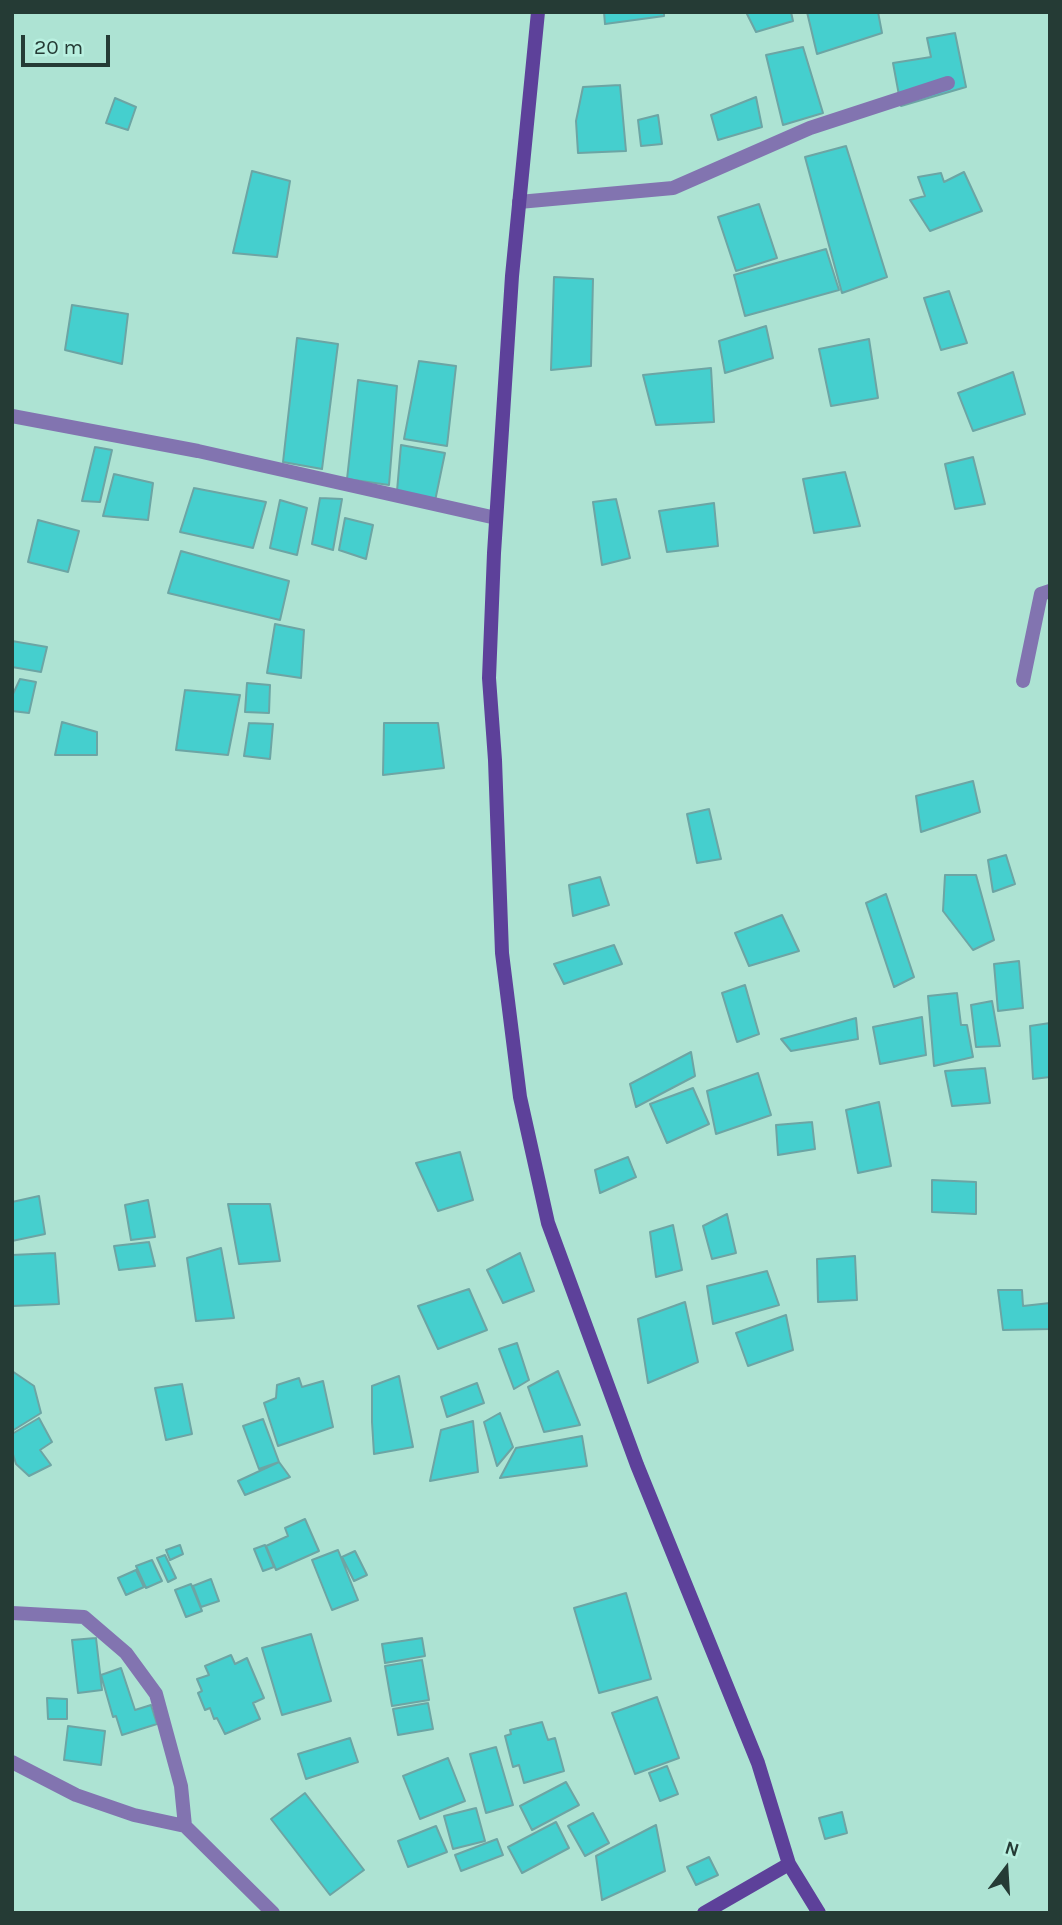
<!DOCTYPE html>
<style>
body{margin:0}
#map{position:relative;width:1062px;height:1925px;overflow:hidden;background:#ade3d3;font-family:Karla,sans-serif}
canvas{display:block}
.frame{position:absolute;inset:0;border:14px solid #253b35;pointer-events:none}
.north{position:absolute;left:971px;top:1834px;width:70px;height:70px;-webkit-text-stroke:5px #b9f0e0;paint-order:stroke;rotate:17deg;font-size:19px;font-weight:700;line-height:28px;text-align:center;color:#253b35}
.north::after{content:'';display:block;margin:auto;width:24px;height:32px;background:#253b35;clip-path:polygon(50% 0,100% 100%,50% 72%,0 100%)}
.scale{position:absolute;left:21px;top:35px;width:89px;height:32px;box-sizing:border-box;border:4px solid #253b35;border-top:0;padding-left:9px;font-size:21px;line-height:24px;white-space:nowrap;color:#253b35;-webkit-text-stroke:5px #b9f0e0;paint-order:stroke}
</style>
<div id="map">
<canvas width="1062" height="1925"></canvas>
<div class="frame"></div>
<div class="north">N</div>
<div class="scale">20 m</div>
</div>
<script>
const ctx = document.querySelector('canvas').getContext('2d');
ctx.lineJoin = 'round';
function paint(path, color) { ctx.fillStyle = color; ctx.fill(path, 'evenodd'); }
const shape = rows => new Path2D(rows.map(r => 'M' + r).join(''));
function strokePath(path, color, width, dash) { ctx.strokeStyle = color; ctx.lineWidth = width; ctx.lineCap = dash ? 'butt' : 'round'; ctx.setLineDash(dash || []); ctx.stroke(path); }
const building = shape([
 [604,12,664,12,664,16,605,24,604,12],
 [746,12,791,12,793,21,756,32,746,12],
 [807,12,878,12,882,33,817,54,807,12],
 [955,33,966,87,901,106,893,63,931,57,927,38,955,33],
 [803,47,823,113,783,125,766,55,803,47],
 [620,85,626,151,578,153,576,121,583,87,620,85],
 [756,97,762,127,718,140,711,115,756,97],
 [115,98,136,107,128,130,106,123,115,98],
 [658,115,662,144,641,146,638,120,658,115],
 [846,146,887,277,842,293,805,157,846,146],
 [252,171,290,181,277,257,233,253,252,171],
 [964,172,982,211,930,231,910,200,925,196,918,177,941,173,944,182,964,172],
 [759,204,777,258,736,271,718,217,759,204],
 [826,249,839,290,745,316,734,275,826,249],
 [554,277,593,279,591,366,551,370,554,277],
 [949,291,967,343,941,350,924,298,949,291],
 [72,305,128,314,122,364,65,350,72,305],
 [766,326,773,358,725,373,719,341,766,326],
 [297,338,338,344,322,469,283,462,297,338],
 [869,339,878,398,831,406,819,349,869,339],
 [419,361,456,366,447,446,404,439,419,361],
 [711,368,714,422,656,425,643,375,711,368],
 [1013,372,1025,414,973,431,958,393,1013,372],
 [358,380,397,386,389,485,347,479,358,380],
 [401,445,445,453,435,501,397,491,401,445],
 [95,447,112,450,100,502,82,501,95,447],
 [973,457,985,504,955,509,945,464,973,457],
 [845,472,860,526,814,533,803,479,845,472],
 [114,474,153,483,148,520,103,516,114,474],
 [194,488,266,502,253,548,180,532,194,488],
 [320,498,342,499,333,550,312,544,320,498],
 [616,499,630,558,602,565,593,502,616,499],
 [280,500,307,508,297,555,270,548,280,500],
 [714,503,718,546,667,552,659,511,714,503],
 [345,518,373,525,366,559,339,550,345,518],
 [38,520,79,531,68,572,28,562,38,520],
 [181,551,289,581,280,620,168,593,181,551],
 [275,624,304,630,301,678,267,673,275,624],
 [12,641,47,647,41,672,12,667,12,641],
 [20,679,36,682,29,713,12,711,12,696,20,679],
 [247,683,270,685,269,713,245,712,247,683],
 [185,690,240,695,228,755,176,750,185,690],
 [62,722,97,732,97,755,55,755,62,722],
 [249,723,273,724,270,759,244,756,249,723],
 [384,723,438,723,444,768,383,775,384,723],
 [973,781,980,812,921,832,916,796,973,781],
 [709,809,721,859,697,863,687,814,709,809],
 [1006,855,1015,884,993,892,988,860,1006,855],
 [945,875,976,875,994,940,973,950,943,911,945,875],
 [600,877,609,905,573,916,569,885,600,877],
 [886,894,914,977,894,987,866,903,886,894],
 [782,915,799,951,749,966,735,933,782,915],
 [614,945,622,964,564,984,554,964,614,945],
 [1019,961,1023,1008,998,1011,994,964,1019,961],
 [745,985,759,1034,737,1042,722,993,745,985],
 [957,993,961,1025,967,1025,973,1057,934,1066,928,996,957,993],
 [992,1001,1000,1046,976,1047,971,1005,992,1001],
 [922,1017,926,1055,880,1064,873,1027,922,1017],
 [856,1018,858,1039,791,1051,781,1039,856,1018],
 [1050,1023,1050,1077,1033,1079,1030,1026,1050,1023],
 [691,1052,695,1076,636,1107,630,1084,691,1052],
 [985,1068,990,1103,952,1106,945,1071,985,1068],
 [758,1073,771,1115,716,1134,707,1091,758,1073],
 [693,1088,709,1124,667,1143,650,1104,693,1088],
 [879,1102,891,1166,858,1173,846,1110,879,1102],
 [812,1122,815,1149,778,1155,776,1125,812,1122],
 [460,1152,473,1200,438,1211,416,1163,460,1152],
 [628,1157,636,1177,600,1193,595,1170,628,1157],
 [932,1180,976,1182,976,1214,932,1212,932,1180],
 [39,1196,45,1234,12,1241,12,1202,39,1196],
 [148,1200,155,1237,131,1240,125,1205,148,1200],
 [228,1204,270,1204,280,1261,239,1264,228,1204],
 [727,1214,736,1253,712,1259,703,1226,727,1214],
 [673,1225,682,1270,656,1277,650,1232,673,1225],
 [149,1242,155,1266,119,1270,114,1246,149,1242],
 [221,1248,234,1318,196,1321,187,1258,221,1248],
 [55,1253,59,1304,12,1306,12,1255,55,1253],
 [520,1253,534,1291,503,1303,487,1270,520,1253],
 [855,1256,857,1300,818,1302,817,1259,855,1256],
 [767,1271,779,1305,713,1324,707,1286,767,1271],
 [469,1289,487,1330,438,1349,418,1306,469,1289],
 [998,1290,1022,1290,1023,1306,1050,1303,1050,1329,1003,1330,998,1290],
 [685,1302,698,1362,648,1383,638,1319,685,1302],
 [786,1315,793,1350,748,1366,736,1333,786,1315],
 [517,1343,529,1380,514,1389,499,1349,517,1343],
 [12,1371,34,1386,41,1413,12,1431,12,1371],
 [558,1371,580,1425,544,1432,528,1387,558,1371],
 [399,1376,413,1447,374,1454,372,1422,372,1386,399,1376],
 [299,1378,302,1387,323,1381,333,1427,278,1446,264,1403,276,1398,277,1385,299,1378],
 [477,1383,484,1403,447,1417,441,1397,477,1383],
 [182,1384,192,1434,166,1440,155,1388,182,1384],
 [500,1413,513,1447,497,1466,484,1422,500,1413],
 [39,1418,52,1442,40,1450,51,1465,29,1476,16,1464,12,1451,12,1434,39,1418],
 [263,1419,279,1462,259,1469,243,1426,263,1419],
 [473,1421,478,1472,430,1481,441,1430,473,1421],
 [582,1436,587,1466,500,1478,516,1448,582,1436],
 [279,1462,290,1477,245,1495,238,1481,279,1462],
 [305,1519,319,1551,276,1570,266,1546,288,1536,285,1528,305,1519],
 [180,1545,183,1554,170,1560,166,1550,180,1545],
 [265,1545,274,1567,263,1571,254,1549,265,1545],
 [338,1550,358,1600,332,1610,312,1560,338,1550],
 [355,1551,367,1575,354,1581,342,1557,355,1551],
 [165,1555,176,1578,168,1582,157,1558,165,1555],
 [152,1560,162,1581,146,1588,136,1566,152,1560],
 [136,1570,144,1587,126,1595,118,1578,136,1570],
 [211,1579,219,1601,201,1607,193,1586,211,1579],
 [191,1584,202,1611,186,1617,175,1590,191,1584],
 [626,1593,651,1679,599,1693,574,1608,626,1593],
 [311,1634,331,1701,282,1715,262,1648,311,1634],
 [96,1638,102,1690,78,1693,72,1640,96,1638],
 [422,1638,425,1656,385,1663,382,1644,422,1638],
 [231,1655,235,1664,247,1658,264,1698,253,1703,260,1719,225,1734,217,1718,214,1719,210,1708,205,1710,198,1693,202,1691,197,1679,209,1675,205,1666,231,1655],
 [422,1660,429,1700,392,1706,385,1666,422,1660],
 [121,1668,135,1710,151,1705,157,1724,122,1735,116,1716,113,1717,101,1675,121,1668],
 [657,1697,679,1758,635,1774,612,1713,657,1697],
 [47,1698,67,1699,67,1719,48,1719,47,1698],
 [428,1703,433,1729,398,1735,393,1709,428,1703],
 [542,1722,548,1740,555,1738,564,1771,524,1783,519,1765,513,1767,505,1736,511,1734,510,1730,542,1722],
 [68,1726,105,1731,101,1765,64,1760,68,1726],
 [350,1738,358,1762,306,1779,298,1754,350,1738],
 [496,1747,513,1805,486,1813,470,1754,496,1747],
 [448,1758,465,1801,420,1819,403,1776,448,1758],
 [667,1766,678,1794,660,1801,649,1773,667,1766],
 [566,1782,579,1805,532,1830,520,1806,566,1782],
 [305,1793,364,1870,330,1895,271,1819,305,1793],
 [476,1808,485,1841,453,1849,444,1816,476,1808],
 [842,1812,847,1833,825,1839,819,1818,842,1812],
 [593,1813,609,1843,585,1856,568,1826,593,1813],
 [556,1822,569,1848,522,1873,508,1847,556,1822],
 [656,1825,665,1871,602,1900,596,1856,656,1825],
 [436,1826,447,1852,408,1867,398,1841,436,1826],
 [497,1839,503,1855,461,1871,455,1855,497,1839],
 [709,1857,718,1875,696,1885,687,1867,709,1857]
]);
paint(building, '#45cfce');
strokePath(building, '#6ca5a4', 2);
strokePath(shape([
 [519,202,673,188,810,128,948,83],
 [12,416,198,451,496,518],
 [1023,681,1041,594,1050,591],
 [12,1613,84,1617,126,1653,156,1694,181,1786,185,1826,273,1913],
 [12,1762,76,1795,134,1815,185,1826]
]), '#8274b0', 14);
strokePath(shape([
 [538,12,512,276,494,553,489,678,495,760,502,953,520,1097,548,1223,637,1465,758,1763,789,1864,819,1913],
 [704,1913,789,1864]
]), '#5d419a', 14);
</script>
